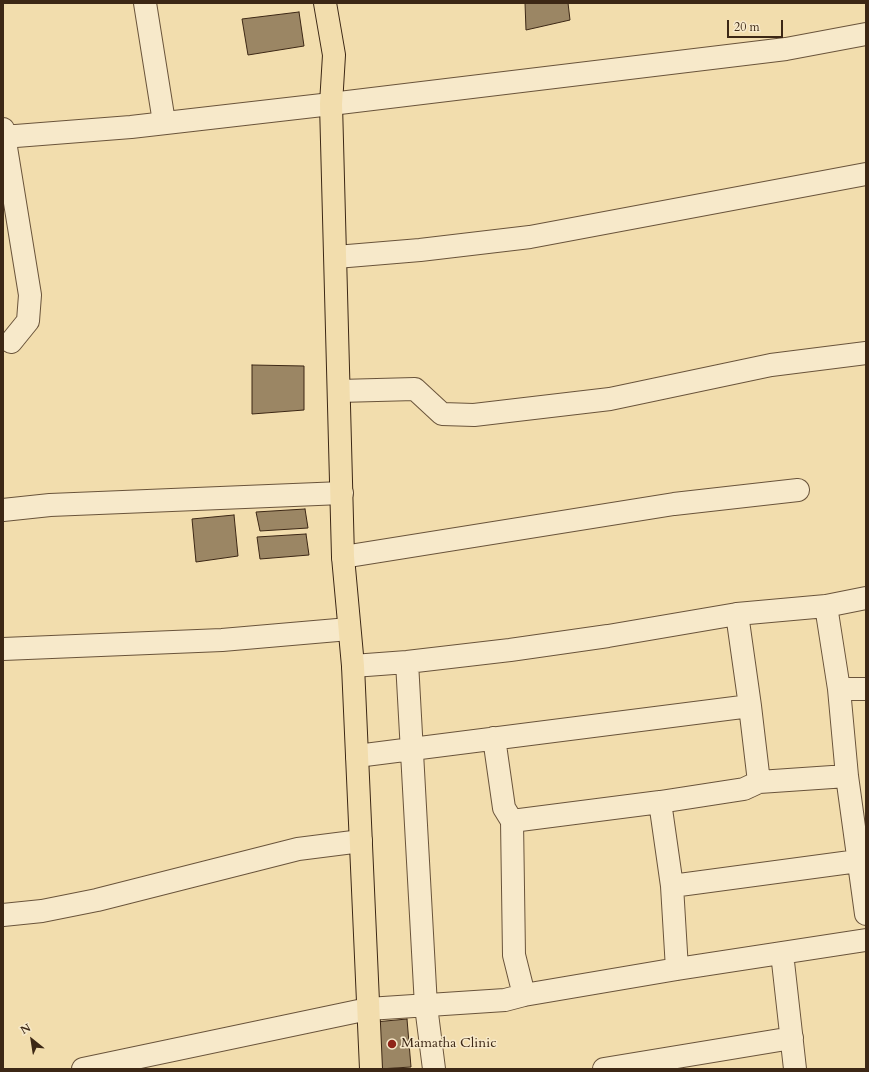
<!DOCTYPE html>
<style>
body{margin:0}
#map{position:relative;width:869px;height:1072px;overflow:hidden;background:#f2ddad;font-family:Cardo,serif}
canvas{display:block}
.frame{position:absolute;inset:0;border:4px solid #3c2715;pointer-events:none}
.north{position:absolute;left:12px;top:1020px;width:40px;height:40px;-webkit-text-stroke:3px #f7e9ca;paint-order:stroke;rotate:330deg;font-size:11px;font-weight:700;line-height:16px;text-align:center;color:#3c2715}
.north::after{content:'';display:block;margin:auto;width:14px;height:18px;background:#3c2715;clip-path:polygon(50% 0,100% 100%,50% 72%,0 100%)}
.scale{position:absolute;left:727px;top:20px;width:56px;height:18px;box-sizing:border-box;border:2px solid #3c2715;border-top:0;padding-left:5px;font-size:12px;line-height:14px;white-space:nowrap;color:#3c2715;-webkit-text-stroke:3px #f7e9ca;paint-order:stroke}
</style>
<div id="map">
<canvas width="869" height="1072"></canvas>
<div class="frame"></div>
<div class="north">N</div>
<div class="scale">20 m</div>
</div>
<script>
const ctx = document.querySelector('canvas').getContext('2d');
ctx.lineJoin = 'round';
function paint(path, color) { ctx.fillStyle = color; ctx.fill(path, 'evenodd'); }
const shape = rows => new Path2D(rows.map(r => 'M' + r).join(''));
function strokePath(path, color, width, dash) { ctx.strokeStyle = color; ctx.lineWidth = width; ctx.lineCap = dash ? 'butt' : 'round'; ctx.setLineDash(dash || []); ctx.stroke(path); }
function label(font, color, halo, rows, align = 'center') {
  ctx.font = font + ' Cardo,serif'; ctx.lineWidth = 3; ctx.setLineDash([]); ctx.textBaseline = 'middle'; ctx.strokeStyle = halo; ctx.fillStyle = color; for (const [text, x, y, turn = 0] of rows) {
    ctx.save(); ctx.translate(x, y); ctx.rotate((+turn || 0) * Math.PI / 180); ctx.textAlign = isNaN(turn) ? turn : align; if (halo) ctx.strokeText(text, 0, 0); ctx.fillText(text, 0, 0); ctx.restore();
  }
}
const building = shape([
 [525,3,568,3,570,20,526,30,525,3],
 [299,12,304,46,248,55,242,19,299,12],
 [252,365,304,366,304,410,252,414,252,365],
 [305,509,308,528,260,531,256,512,305,509],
 [234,515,238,556,196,562,192,519,234,515],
 [306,534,309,555,260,559,257,537,306,534],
 [407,1019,411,1067,379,1069,375,1022,407,1019]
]);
paint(building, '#9b8664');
strokePath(building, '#3c2715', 1);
const minor = shape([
 [145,3,164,122],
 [3,129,30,295,28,321,11,342],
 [3,137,131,127,331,104,786,49,866,34],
 [336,257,420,250,530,237,866,174],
 [339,391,415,389,442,414,474,415,610,399,771,365,866,353],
 [3,510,50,505,342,493],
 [343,557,674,504,798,490],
 [826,606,839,689,847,776,866,914],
 [737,614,750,706,759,782],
 [3,649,222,640,349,629],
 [407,662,426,1006,434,1069],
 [353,666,407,662,510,650,608,636,737,614,826,606,866,598],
 [839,689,866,689],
 [494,738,504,808,512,821,514,955,524,995],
 [357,756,750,706],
 [660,802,672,886,677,969],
 [512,821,660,802,744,789,759,782,847,776],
 [672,886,858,861],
 [3,915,42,911,97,900,298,849,361,841],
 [782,953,795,1069],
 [83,1069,368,1009,505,1000,524,995,677,969,866,940],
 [604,1069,792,1038]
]);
const major = shape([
 [325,3,334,55,331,104,343,557,353,666,371,1069]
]);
strokePath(minor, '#6a543b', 24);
strokePath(major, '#3c2715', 24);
strokePath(minor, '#f7e9ca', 22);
strokePath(major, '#f2ddad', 22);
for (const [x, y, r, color] of [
 [392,1044,5,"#8f2418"]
]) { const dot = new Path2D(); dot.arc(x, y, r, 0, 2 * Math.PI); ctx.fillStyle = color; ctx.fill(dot); strokePath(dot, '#f7e9ca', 1.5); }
label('14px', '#3c2715', '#f7e9ca', [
 ["Mamatha Clinic",401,1044]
], 'left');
</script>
